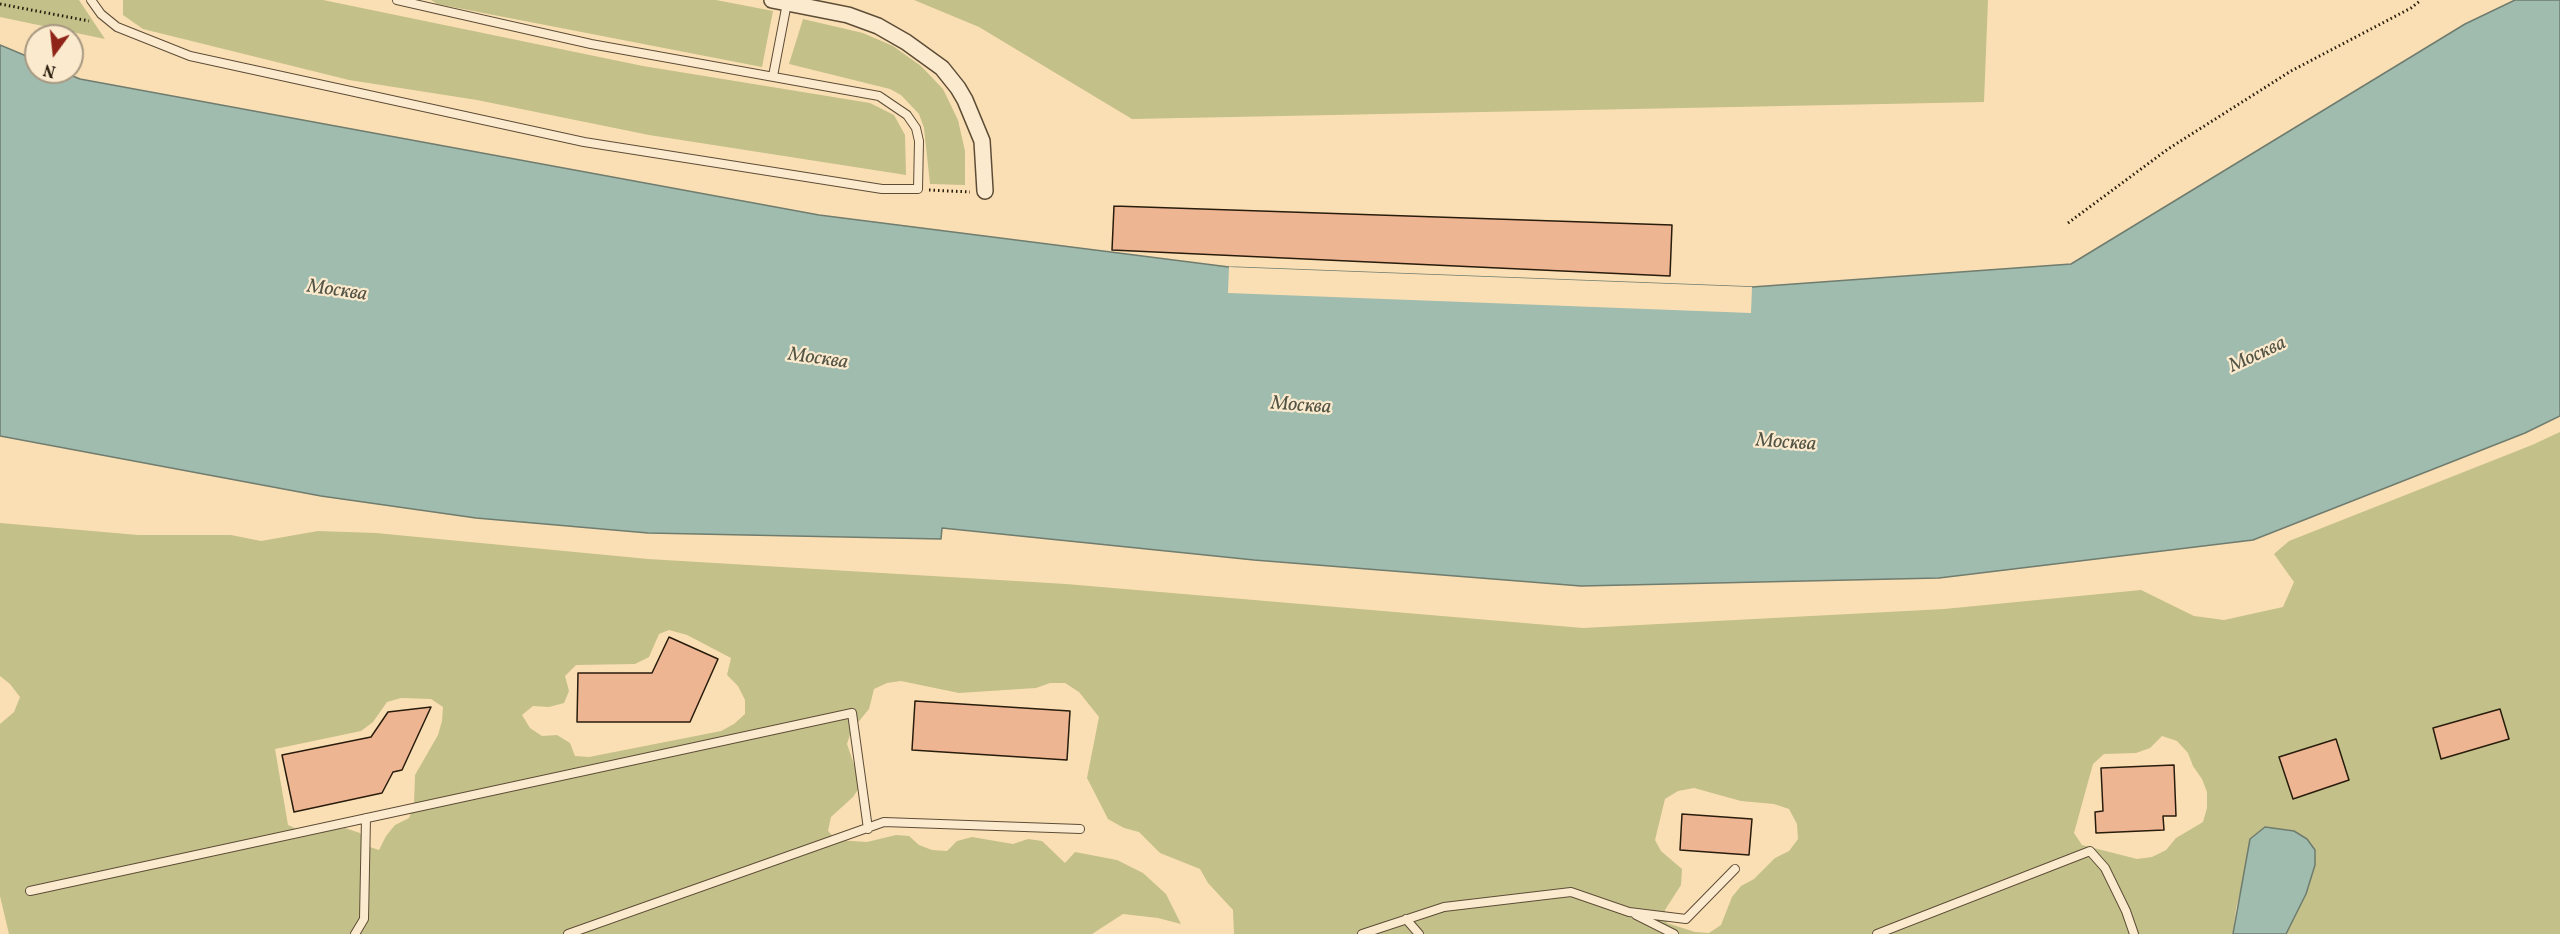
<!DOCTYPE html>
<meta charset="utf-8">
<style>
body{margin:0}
#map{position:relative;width:2560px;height:934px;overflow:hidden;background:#fbdfb4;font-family:Vollkorn,serif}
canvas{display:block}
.north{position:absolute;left:24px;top:24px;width:60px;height:60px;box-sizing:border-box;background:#fceace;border:2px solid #a79881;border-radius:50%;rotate:195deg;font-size:16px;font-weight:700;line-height:24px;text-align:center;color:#281c0d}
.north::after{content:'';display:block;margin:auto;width:21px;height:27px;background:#8f2418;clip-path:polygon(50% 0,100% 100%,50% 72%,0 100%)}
</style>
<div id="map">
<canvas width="2560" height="934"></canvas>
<div class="north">N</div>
</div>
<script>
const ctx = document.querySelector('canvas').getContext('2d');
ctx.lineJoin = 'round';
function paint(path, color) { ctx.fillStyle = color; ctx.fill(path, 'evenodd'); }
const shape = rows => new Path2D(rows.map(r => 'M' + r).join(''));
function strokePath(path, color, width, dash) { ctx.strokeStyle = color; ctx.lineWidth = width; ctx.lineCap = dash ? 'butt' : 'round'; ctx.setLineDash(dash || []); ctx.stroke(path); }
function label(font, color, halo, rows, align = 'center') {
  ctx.font = font + ' Vollkorn,serif'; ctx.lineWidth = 4.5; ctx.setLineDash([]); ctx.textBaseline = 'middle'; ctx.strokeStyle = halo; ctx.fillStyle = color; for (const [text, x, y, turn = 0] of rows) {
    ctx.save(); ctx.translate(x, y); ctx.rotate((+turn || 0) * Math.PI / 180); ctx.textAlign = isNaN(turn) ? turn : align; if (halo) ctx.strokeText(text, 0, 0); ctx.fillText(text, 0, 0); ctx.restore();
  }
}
paint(shape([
 [0,0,79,0,105,39,0,17],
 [123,0,323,0,643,66,870,103,894,115,905,135,906,175,649,135,477,100,349,80,143,29,123,15],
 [431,0,716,0,773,11,762,67,437,4],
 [914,0,1988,0,1984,102,1132,119,979,27],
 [803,19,863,33,893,46,921,66,943,89,958,120,965,151,965,185,930,184,924,128,919,114,901,95,890,89,789,64],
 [2560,432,2560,934,2286,934,2306,894,2315,865,2246,868,2236,909,2233,934,1234,934,1233,910,1208,883,1200,869,1160,853,1139,832,1124,828,1108,819,1087,778,1099,717,1079,692,1065,683,1050,683,1036,688,959,693,901,681,887,683,874,689,869,709,851,731,847,744,861,785,853,797,831,817,828,831,837,840,867,842,896,835,909,836,919,845,932,850,947,851,957,841,972,837,1013,844,1028,839,1042,841,1065,863,1075,852,1117,860,1143,873,1166,894,1181,924,1158,918,1123,914,1092,934,9,934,0,896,0,724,14,712,20,697,10,684,0,676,0,523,138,535,231,535,261,541,318,531,376,533,648,559,1066,584,1583,628,1944,609,2141,590,2194,616,2224,620,2283,607,2294,582,2274,554,2289,541,2532,445],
 [669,630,687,635,731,658,727,675,738,686,745,700,745,714,734,724,721,731,589,757,575,756,570,743,557,735,542,736,530,728,522,715,533,706,549,707,564,703,569,691,565,676,576,665,635,664,649,657,659,634],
 [401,698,431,699,443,707,442,721,438,735,415,775,414,805,409,818,395,825,386,836,379,850,367,846,360,833,345,828,316,832,301,831,288,825,275,749,361,731,373,722,387,702],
 [2162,736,2177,741,2188,753,2193,766,2202,779,2207,792,2207,808,2203,822,2176,838,2166,850,2152,857,2137,859,2082,845,2074,833,2093,764,2104,754,2136,753,2150,748],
 [1694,788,1741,801,1774,804,1789,809,1797,824,1798,839,1789,851,1775,858,1754,879,1741,886,1732,897,1721,925,1709,933,1695,932,1667,923,1665,910,1681,885,1682,869,1661,851,1655,840,1665,799,1678,791]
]), '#c3c089');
const water = shape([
 [2515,0,2560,0,2560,416,2525,433,2253,540,1939,578,1581,586,1254,560,942,528,941,539,648,533,476,518,321,496,0,436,0,45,36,60,36,72,63,72,80,79,819,215,1229,267,1752,287,2071,264,2465,24,2515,0],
 [2265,827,2294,831,2307,839,2315,850,2315,865,2306,894,2286,934,2233,934,2250,839,2265,827]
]);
paint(water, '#9fbcae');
strokePath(water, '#6f7c6e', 1.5);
paint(shape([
 [1229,267,1752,287,1751,313,1228,293]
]), '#fbdfb4');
const building = shape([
 [1114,206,1672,225,1670,276,1112,250,1114,206],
 [669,637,718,659,690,722,577,722,578,673,652,673,669,637],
 [915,701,1070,711,1067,760,912,750,915,701],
 [431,707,402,770,393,772,382,793,294,812,282,755,371,737,388,712,431,707],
 [2500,709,2509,739,2441,759,2433,728,2500,709],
 [2336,739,2349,780,2293,799,2279,757,2336,739],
 [2174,765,2176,816,2163,816,2164,830,2096,833,2095,812,2103,811,2101,768,2174,765],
 [1682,814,1752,819,1749,855,1680,850,1682,814]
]);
paint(building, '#eeb592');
strokePath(building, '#281c0d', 1.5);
const service = shape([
 [91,0,101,14,117,27,190,56,584,142,882,189,918,189,919,141,916,128,907,115,879,96,591,44,397,0],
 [773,76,787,3],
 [30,891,852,713,868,829],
 [1636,915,1674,934],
 [1406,919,1419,934],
 [355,934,364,919,366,818],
 [568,934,884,822,1080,829],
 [1362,934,1444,907,1571,892,1629,912,1686,919,1735,869],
 [1877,934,2090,851,2105,868,2126,911,2134,934]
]);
const minor = shape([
 [772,0,848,15,878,26,906,42,942,68,958,88,965,100,982,141,985,191]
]);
strokePath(service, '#5d4d37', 10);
strokePath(minor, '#5d4d37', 18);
strokePath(shape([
 [0,4,89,21],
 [929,190,970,192],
 [2068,223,2168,149,2291,71,2411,8,2421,0]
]), '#281c0d', 3, [1.5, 3]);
strokePath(service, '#fceace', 8);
strokePath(minor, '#fceace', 15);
label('italic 20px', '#525445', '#fceace', [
 ["Москва",337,292,8],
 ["Москва",2258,356,-25],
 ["Москва",818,360,8],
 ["Москва",1301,407,4],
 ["Москва",1786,444,4]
]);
</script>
